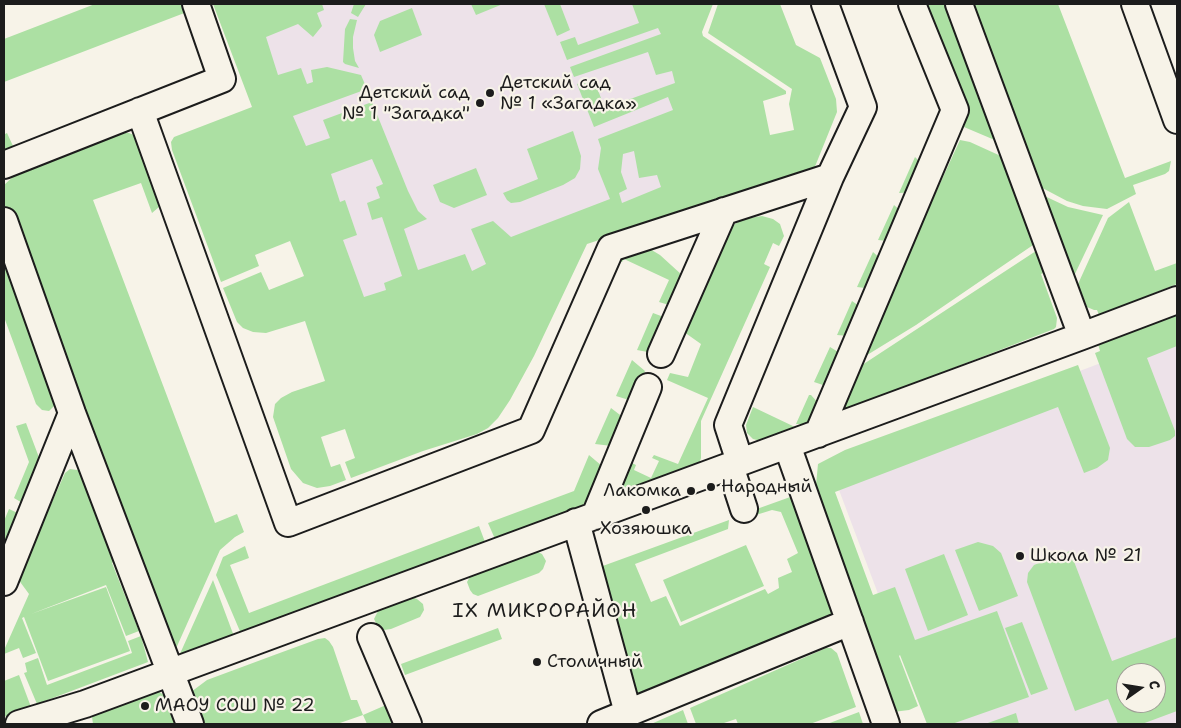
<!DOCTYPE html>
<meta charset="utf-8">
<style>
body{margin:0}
#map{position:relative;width:1181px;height:728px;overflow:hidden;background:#f7f3e8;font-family:"Shantell Sans",sans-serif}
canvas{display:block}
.frame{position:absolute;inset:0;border:5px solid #1c1c1c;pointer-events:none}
.north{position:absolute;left:1116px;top:663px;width:50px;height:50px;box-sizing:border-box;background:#f7f3e8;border:1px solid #9f9d96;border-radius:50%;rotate:77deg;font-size:14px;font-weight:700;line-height:20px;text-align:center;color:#1c1c1c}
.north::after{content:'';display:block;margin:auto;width:18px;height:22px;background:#1c1c1c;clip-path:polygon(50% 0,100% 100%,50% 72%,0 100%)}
</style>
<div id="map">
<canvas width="1181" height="728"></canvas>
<div class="frame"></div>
<div class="north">С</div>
</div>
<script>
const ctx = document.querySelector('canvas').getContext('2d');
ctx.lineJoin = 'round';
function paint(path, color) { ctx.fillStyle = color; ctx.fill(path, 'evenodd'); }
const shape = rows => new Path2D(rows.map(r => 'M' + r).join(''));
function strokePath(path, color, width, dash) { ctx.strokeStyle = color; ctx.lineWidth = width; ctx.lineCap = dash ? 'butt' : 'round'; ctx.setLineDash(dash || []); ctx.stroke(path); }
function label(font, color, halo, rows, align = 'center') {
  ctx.font = font + ' "Shantell Sans",sans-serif'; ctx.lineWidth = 4.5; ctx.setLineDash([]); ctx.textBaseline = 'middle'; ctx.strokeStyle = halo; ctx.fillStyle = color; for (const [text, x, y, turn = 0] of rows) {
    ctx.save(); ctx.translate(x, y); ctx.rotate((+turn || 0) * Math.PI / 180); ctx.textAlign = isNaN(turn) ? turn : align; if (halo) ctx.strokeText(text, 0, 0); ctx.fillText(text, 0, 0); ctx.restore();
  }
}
paint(shape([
 [251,4,668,4,734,180,364,320],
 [1177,334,1177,724,927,724,830,466],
 [1126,673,1156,673,1156,703,1126,703]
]), '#ede2e9');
paint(shape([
 [95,4,184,4,187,12,4,82,4,39],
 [213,4,322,4,324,10,317,13,322,26,313,37,298,24,266,37,278,75,301,68,307,84,313,82,311,70,327,67,361,75,367,89,293,116,306,146,330,138,323,120,372,102,408,191,418,211,427,219,404,229,418,270,465,254,472,271,486,264,471,229,493,221,511,237,610,199,598,169,601,148,598,139,673,110,668,97,594,127,577,84,593,78,605,108,675,83,672,71,656,75,648,52,574,77,570,67,661,34,658,28,567,60,560,42,575,37,578,45,639,23,632,4,713,4,702,32,703,36,786,91,786,94,763,101,770,135,794,130,789,104,792,89,708,33,718,4,780,4,796,45,820,58,836,99,837,112,814,169,587,244,534,356,510,400,498,418,488,428,477,434,423,451,351,478,345,462,355,458,345,429,321,437,331,467,340,464,346,480,330,486,317,488,303,483,291,469,273,417,275,404,281,398,292,392,325,381,305,321,266,333,253,332,243,328,237,322,223,288,261,272,269,290,304,276,290,241,255,255,259,266,221,282,172,150,171,142,174,137,252,107],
 [634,151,639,178,657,175,661,187,622,203,619,193,627,189,621,172,623,154],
 [372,159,383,184,376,187,380,198,367,203,372,220,382,217,402,276,384,283,386,290,364,297,343,240,357,235,345,200,340,202,331,174],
 [354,4,366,4,358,17,351,13],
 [471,4,503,4,476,15],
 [544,4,560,4,570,30,557,36],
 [923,4,945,4,997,141,964,127,965,114],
 [966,4,1058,4,1125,178,1171,161,1169,171,1165,174,1133,185,1136,194,1107,209,1083,206,1067,201,1033,183],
 [412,8,422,35,380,52,374,35,380,21],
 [350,19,357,20,353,37,353,48,355,61,359,68,345,64,343,62,345,29],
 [4,131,5,134,7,133,13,146,12,149,4,156],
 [573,131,581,156,580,169,575,178,563,185,520,202,511,203,507,200,503,193,538,179,527,149],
 [122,133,129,133,136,136,161,203,159,207,152,213,141,183,93,200,215,523,237,514,244,532,235,537,220,550,174,653,4,208,4,185,15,175,53,159],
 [960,140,970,142,1003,157,1036,243,916,325,859,360],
 [915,157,923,165,917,192,899,193],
 [476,168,487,195,454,208,440,202,433,185],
 [1036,192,1068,207,1103,215,1074,276],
 [1129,202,1155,271,1177,263,1177,284,1099,315,1097,310,1094,310,1087,307,1078,284,1108,218],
 [894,205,905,215,888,241,878,240],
 [762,216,773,219,780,224,784,236,779,246,773,243,764,264,770,267,701,421,701,458,699,464,620,494,617,493,630,462,636,465,634,470,651,478,659,461,652,458,654,455,678,464,708,398,667,380,670,373,688,377,701,344,684,332,729,228,743,219],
 [639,247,650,249,660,255,682,275,669,305,659,302,669,280,624,259,622,262,614,259],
 [1039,249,1046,272,1041,274,1057,318,1056,327,1054,329,863,403,850,410,844,408,842,406,856,369],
 [873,252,884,262,873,289,857,287],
 [4,259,56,404,49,411,42,410,36,404,4,317],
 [852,301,862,308,849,336,837,335],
 [1177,312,1177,346,1147,358,1175,431,1175,436,1170,440,1149,447,1135,447,1127,439,1095,353,1100,351,1098,344],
 [653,313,661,316,665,322,653,353,637,350],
 [830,347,840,353,826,386,814,382],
 [632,360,645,371,633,398,629,400,616,396],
 [1078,365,1110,448,1108,460,1097,468,1084,473,1058,407,835,492,873,595,895,587,915,640,997,611,1029,697,952,724,927,724,900,655,899,656,918,706,909,710,893,712,816,485,818,464,845,450],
 [809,395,811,395,820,405,807,424,796,424],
 [753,407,795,427,792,433,761,441,753,439,747,433,746,425],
 [611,408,624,418,612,446,595,444],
 [26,423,43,468,24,504,14,498,29,462,16,426],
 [589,455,602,466,586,501,581,507,495,539,488,523,574,491],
 [70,469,77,470,83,473,114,561,112,563,139,631,126,636,106,585,31,614,106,587,130,651,48,681,24,617,22,618,36,653,23,658,19,648,4,654,4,648,5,648,29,594,15,575,22,569,65,473],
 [793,496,835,619,640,708,600,567,729,520,728,529,635,564,651,602,666,596,680,626,765,589,768,594,779,588,778,578,792,572,787,559,798,553,781,512,772,510,756,515,754,510],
 [9,509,24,516,4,549,4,521],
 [479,526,485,542,484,545,242,636,216,575,223,557,245,546,249,558,230,565,249,613],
 [978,542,993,546,1001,553,1018,596,979,611,955,550],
 [746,545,764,586,681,622,663,580],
 [536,551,542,554,546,561,543,569,539,573,478,596,473,594,470,590,467,582,471,575],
 [1070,551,1112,661,1177,637,1177,711,1142,724,1118,724,1108,699,1075,711,1027,582,1028,573,1034,565],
 [1126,673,1156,673,1156,703,1126,703],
 [944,554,968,615,928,631,905,569],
 [213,580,235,639,179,656],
 [412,597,417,599,423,604,424,610,420,617,391,629,384,630,378,627,374,619,378,611],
 [1022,622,1048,689,1031,695,1005,628],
 [498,628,502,639,405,675,401,664],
 [141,636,148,662,37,704,24,673,27,672,25,663,38,658,47,685,132,653,128,641],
 [325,638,329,641,333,647,351,700,357,700,363,715,386,705,394,724,367,724,363,715,337,724,203,724,191,692,207,680,277,654,318,639],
 [826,648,831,648,837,653,856,707,810,724,738,724,736,719,721,724,696,724,690,708],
 [19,675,31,707,4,717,4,681],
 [154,688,172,701,181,724,93,724,92,717,96,710],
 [683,710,688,724,651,724],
 [859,712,863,724,827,724],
 [1016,713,1019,724,985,724]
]), '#ace0a3');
const minor = shape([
 [959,4,1082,336],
 [1135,4,1177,120],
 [140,111,288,523,531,430,611,248,830,177],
 [4,165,222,79,196,4],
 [4,221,72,413,190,724],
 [661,354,724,211],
 [818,434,955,110,912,4],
 [787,445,886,724],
 [740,462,728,425,830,177,863,107,825,4],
 [730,466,744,509],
 [595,516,648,387],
 [576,522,628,713],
 [4,582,72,413],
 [371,637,408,724],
 [19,724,85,704,1082,336,1177,300],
 [601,724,850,622]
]);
strokePath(minor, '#1c1c1c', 30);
strokePath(minor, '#f7f3e8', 26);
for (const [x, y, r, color] of [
 [490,93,5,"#1c1c1c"],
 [480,103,5,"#1c1c1c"],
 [711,487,5,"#1c1c1c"],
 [691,491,5,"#1c1c1c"],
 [646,510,5,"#1c1c1c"],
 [1020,556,5,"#1c1c1c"],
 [537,662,5,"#1c1c1c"],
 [145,706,5,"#1c1c1c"]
]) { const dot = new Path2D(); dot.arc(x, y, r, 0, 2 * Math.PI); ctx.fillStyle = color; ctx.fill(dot); strokePath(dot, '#f7f3e8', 2); }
label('18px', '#1c1c1c', '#f7f3e8', [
 ["Детский сад",500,83],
 ["№ 1 «Загадка»",500,104],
 ["Детский сад",470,93,"right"],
 ["№ 1 \"Загадка\"",470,114,"right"],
 ["Народный",721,487],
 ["Лакомка",681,491,"right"],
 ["Хозяюшка",646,529,"center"],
 ["Школа № 21",1030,556],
 ["Столичный",547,662],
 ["МАОУ СОШ № 22",155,706]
], 'left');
ctx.letterSpacing = '1px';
label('20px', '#1c1c1c', '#f7f3e8', [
 ["IX МИКРОРАЙОН",545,612]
]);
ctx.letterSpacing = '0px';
</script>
